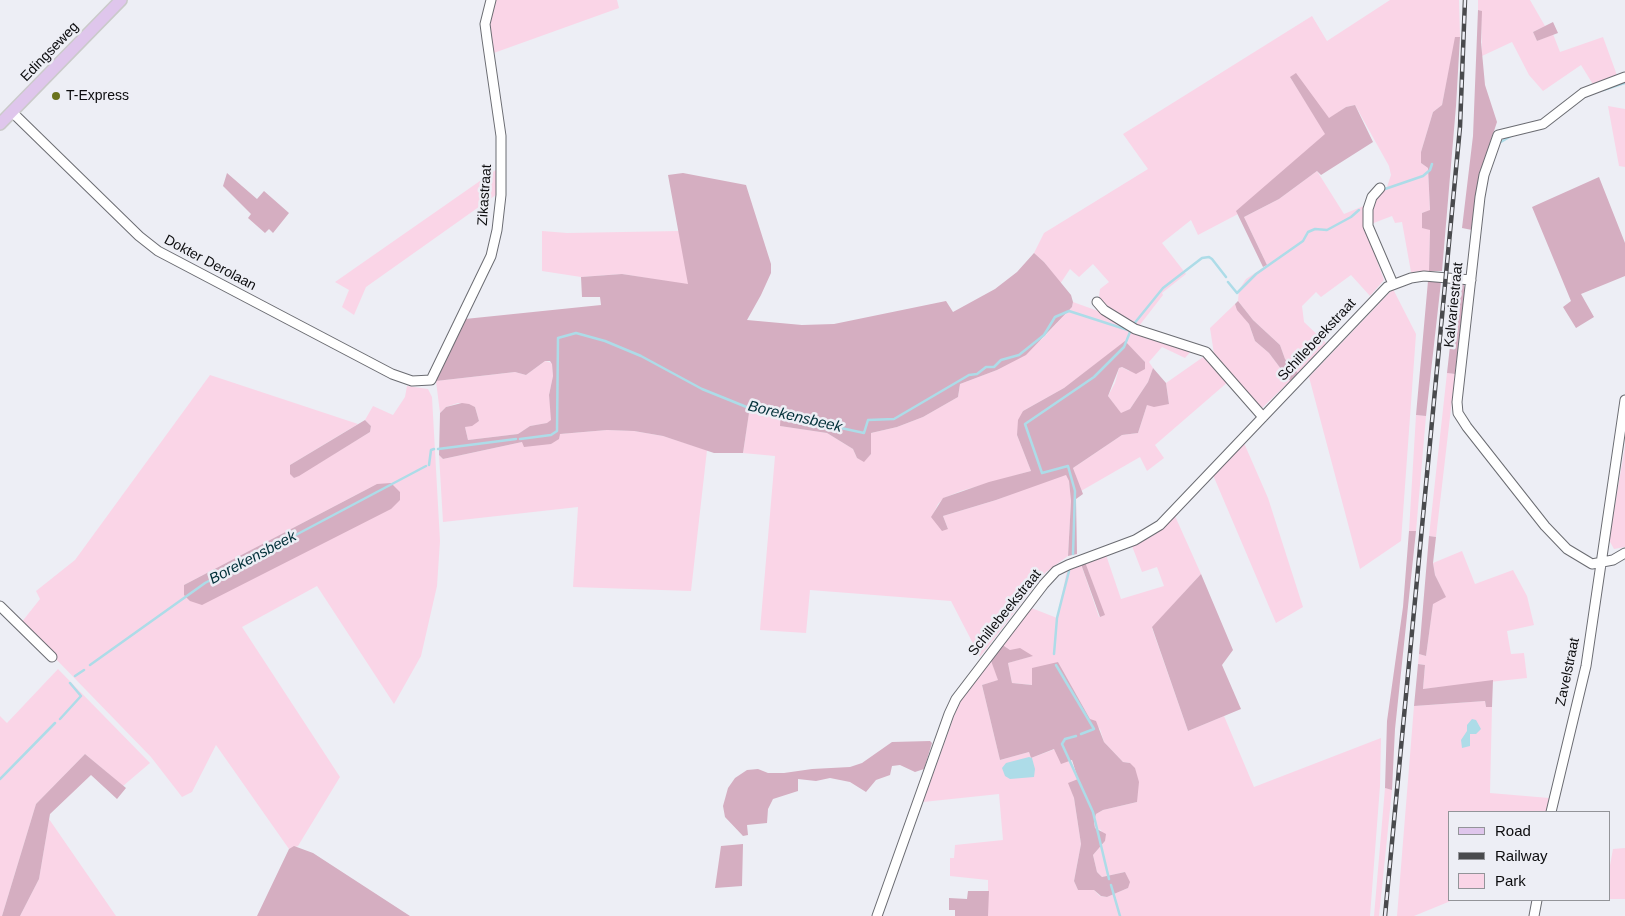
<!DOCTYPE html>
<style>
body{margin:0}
#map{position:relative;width:1625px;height:916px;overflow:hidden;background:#edeef5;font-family:Helvetica,sans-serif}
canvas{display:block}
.legend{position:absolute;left:1448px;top:811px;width:162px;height:90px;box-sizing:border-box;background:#edeef5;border:1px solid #939499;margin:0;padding:6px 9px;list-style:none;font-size:15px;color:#0c0c0e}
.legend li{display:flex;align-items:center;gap:10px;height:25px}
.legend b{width:25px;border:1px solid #939499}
</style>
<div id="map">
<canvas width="1625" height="916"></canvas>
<ul class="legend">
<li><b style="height:6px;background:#dfc6ec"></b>Road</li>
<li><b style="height:6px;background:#494a4d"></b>Railway</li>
<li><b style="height:14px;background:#fad5e7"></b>Park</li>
</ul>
</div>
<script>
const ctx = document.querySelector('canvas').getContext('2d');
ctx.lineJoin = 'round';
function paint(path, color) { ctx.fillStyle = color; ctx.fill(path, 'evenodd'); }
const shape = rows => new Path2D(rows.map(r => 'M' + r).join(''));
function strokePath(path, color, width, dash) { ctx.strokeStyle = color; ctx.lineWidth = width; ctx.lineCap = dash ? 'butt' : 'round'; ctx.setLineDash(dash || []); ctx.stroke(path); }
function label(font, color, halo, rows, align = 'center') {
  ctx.font = font + ' Helvetica,sans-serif'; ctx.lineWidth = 5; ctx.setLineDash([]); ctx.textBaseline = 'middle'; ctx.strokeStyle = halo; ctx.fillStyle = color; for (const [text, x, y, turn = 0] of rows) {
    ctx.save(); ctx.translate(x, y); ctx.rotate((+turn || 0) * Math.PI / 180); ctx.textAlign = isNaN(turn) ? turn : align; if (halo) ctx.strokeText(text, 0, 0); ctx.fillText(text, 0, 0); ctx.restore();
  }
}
paint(shape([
 [494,0,617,0,619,8,491,54,488,27],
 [1390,0,1459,0,1460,37,1456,37,1442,105,1433,112,1421,152,1421,163,1428,168,1430,211,1422,213,1430,230,1429,271,1411,272,1402,222,1395,223,1392,216,1371,224,1374,201,1387,187,1391,175,1389,166,1355,105,1346,107,1329,119,1290,77,1326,134,1237,211,1238,214,1198,235,1191,220,1162,243,1186,274,1162,293,1163,295,1139,326,1104,305,1099,296,1100,289,1109,282,1093,264,1079,277,1070,269,1060,284,1044,262,1034,253,1044,233,1148,169,1123,134,1312,16,1327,41],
 [1478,0,1530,0,1545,26,1533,32,1537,41,1553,34,1560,52,1603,37,1618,78,1594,86,1581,65,1543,91,1529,75,1512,42,1482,56,1481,11,1478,10],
 [1608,106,1625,109,1625,167,1619,166],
 [500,167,500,192,366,287,354,315,342,307,349,290,335,282],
 [1317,171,1344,214,1366,205,1365,227,1384,280,1370,296,1351,275,1321,297,1316,292,1302,306,1304,322,1326,343,1298,373,1285,359,1280,345,1253,320,1238,301,1239,290,1246,279,1267,265,1244,217,1279,199],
 [542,231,567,233,679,231,689,285,622,274,581,277,542,271],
 [1393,289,1416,334,1401,541,1360,569,1309,377],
 [1073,302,1098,311,1131,331,1192,350,1185,358,1162,347,1149,362,1153,368,1148,382,1130,409,1121,414,1108,396,1115,383,1119,368,1122,367,1129,371,1145,362,1125,342,1064,388,1023,411,1017,435,1031,471,961,491,944,498,938,504,932,517,948,529,943,516,996,500,1058,476,1066,475,1069,481,1071,501,1068,556,1046,572,1036,584,980,657,951,601,810,590,806,633,760,630,775,456,743,453,749,412,782,410,781,426,827,433,853,449,857,458,864,461,871,454,871,433,897,427,923,417,958,397,960,384,997,370,1042,339,1072,307],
 [1235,304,1249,324,1255,341,1269,353,1290,381,1262,408,1214,354,1210,328],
 [1206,355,1229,381,1155,445,1164,458,1147,471,1140,457,1081,491,1073,468,1122,435,1138,433,1147,405,1169,404,1166,383],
 [545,361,552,363,553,376,549,395,552,420,548,423,530,426,518,434,468,440,465,427,479,421,475,407,458,403,446,407,440,413,436,381,515,372,526,375],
 [1447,373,1455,374,1436,537,1429,536],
 [210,375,358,424,290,465,294,478,370,432,371,426,365,420,373,406,393,415,405,397,407,386,428,389,432,397,440,541,437,586,421,656,394,704,317,586,242,627,340,777,298,846,289,849,216,745,192,792,182,797,151,757,21,623,40,599,36,591,75,560],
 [377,484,184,595,184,585],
 [1416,415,1426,416,1416,531,1409,531],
 [607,430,634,431,663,436,707,450,691,591,573,587,578,507,443,522,439,455,443,459,522,442,551,444,560,434],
 [1244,443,1268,498,1303,607,1276,623,1213,475],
 [1625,446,1625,547,1614,549,1609,540],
 [1175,516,1201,574,1152,628,1188,731,1224,716,1254,787,1381,738,1380,786,1370,916,988,916,988,880,950,876,950,858,954,858,955,845,1003,840,999,794,923,802,958,705,990,658,999,680,982,685,1000,760,1029,752,1031,758,1055,749,1071,760,1078,779,1069,783,1074,798,1081,844,1074,881,1078,890,1094,890,1100,896,1107,897,1128,888,1125,872,1102,877,1097,872,1093,855,1105,841,1101,830,1095,828,1094,822,1096,814,1103,810,1137,802,1130,763,1123,762,1104,742,1100,729,1090,719,1058,662,1033,685,1012,683,1008,663,1032,656,1010,650,1001,644,1029,607,1057,618,1067,570,1081,564,1099,617,1104,615,1085,562,1106,555,1121,599,1164,586,1157,567,1142,572,1132,546,1154,535],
 [1462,551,1475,584,1513,570,1527,596,1534,625,1507,631,1511,654,1524,653,1527,678,1423,689,1425,665,1418,664,1419,654,1426,656,1433,603,1445,596,1435,575,1433,563],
 [58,669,150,763,123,786,85,754,36,804,2,916,0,916,0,716,7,723],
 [1485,701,1486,707,1492,707,1490,793,1549,798,1546,812,1449,812,1449,900,1453,900,1414,916,1397,916,1414,706],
 [1385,788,1392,790,1379,916,1374,916],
 [49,819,116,916,20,916,39,879],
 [1625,848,1625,899,1609,899,1609,871,1613,849]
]), '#fad5e7');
paint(shape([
 [1478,10,1482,11,1481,42,1485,85,1497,122,1480,173,1472,230,1462,228,1473,136],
 [1553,22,1558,33,1537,41,1533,32],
 [1455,37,1460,37,1456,106,1442,271,1429,271,1430,230,1422,228,1422,213,1430,210,1428,168,1421,163,1421,152,1433,112,1442,105],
 [1296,73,1329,118,1346,107,1355,105,1373,142,1321,175,1317,171,1279,199,1244,217,1267,265,1263,267,1236,211,1325,134,1290,77],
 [227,173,257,199,264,191,289,213,273,233,269,229,265,233,248,218,251,214,223,186],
 [683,173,746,185,771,264,771,273,761,295,747,320,802,325,834,324,946,301,953,312,995,289,1017,272,1034,253,1044,262,1071,295,1073,302,1072,307,1026,355,997,370,960,384,958,397,923,417,897,427,871,433,871,454,864,462,857,458,853,449,827,433,780,426,781,410,749,413,743,453,714,453,663,436,634,431,607,430,560,434,559,439,551,444,524,447,522,442,443,459,439,455,440,413,446,407,462,403,469,404,475,407,479,421,472,426,465,427,468,440,518,434,530,426,547,423,551,420,549,395,553,376,552,364,550,361,545,361,526,375,515,372,436,381,465,319,601,305,600,297,582,297,581,277,622,274,688,284,668,175],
 [1599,177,1625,243,1625,276,1581,294,1594,317,1576,328,1563,307,1571,301,1532,207],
 [1428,281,1441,282,1426,416,1416,415],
 [1457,283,1463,283,1465,288,1455,374,1447,373],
 [1238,301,1253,320,1280,345,1285,359,1298,373,1290,381,1269,353,1255,341,1249,324,1237,310,1235,304],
 [1125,341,1145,362,1145,369,1136,374,1122,367,1119,368,1108,396,1121,413,1130,409,1148,382,1153,368,1166,383,1169,404,1154,407,1147,405,1138,433,1122,435,1073,468,1083,494,1076,499,1077,554,1068,556,1071,501,1069,481,1066,475,996,500,943,516,948,529,942,531,931,517,943,498,989,482,1031,471,1017,435,1018,420,1023,411,1064,388],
 [365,420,371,426,370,432,299,476,294,478,290,474,290,465],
 [391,483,400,492,400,500,391,509,202,605,190,601,184,595,184,585,377,484],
 [1409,531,1416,531,1395,729,1392,790,1385,788,1387,721,1403,607],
 [1429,536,1436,537,1433,563,1435,575,1446,597,1433,604,1426,656,1419,654],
 [1085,562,1105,615,1100,617,1081,564],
 [1201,574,1233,650,1222,665,1241,709,1188,731,1152,627],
 [1001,644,1010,650,1020,648,1033,656,1008,663,1012,683,1032,685,1032,668,1058,662,1090,719,1096,721,1104,742,1123,762,1130,763,1135,768,1139,782,1137,802,1103,810,1096,814,1094,822,1095,828,1106,834,1105,841,1093,855,1097,872,1102,877,1125,872,1130,882,1128,888,1107,897,1101,896,1094,890,1078,890,1074,881,1081,844,1074,798,1068,783,1078,779,1072,760,1061,764,1054,749,1031,758,1029,752,1000,760,982,685,998,680,990,658],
 [1418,664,1425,665,1423,689,1493,680,1492,707,1486,707,1485,701,1414,706],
 [930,741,932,743,924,769,915,772,900,765,892,766,890,775,876,780,866,792,850,782,830,778,816,781,798,779,798,791,773,799,768,809,767,823,747,825,748,835,743,836,725,817,723,806,728,788,735,778,747,770,758,769,768,773,784,773,812,769,850,767,862,763,892,742],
 [85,754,126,788,117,799,91,775,50,814,39,879,20,916,2,916,36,804],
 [743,844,742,886,715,888,721,846],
 [294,846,313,853,410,916,257,916,289,849],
 [968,891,989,891,988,916,955,916,955,910,949,910,949,898,967,899]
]), '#d5aec1');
paint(shape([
 [1472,719,1476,720,1481,729,1476,734,1470,734,1470,746,1462,748,1461,740,1467,731,1467,725],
 [1029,757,1032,758,1035,769,1034,777,1010,779,1005,776,1002,768,1006,763]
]), '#addce8');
strokePath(shape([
 [1603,90,1625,83],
 [1499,143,1511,136],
 [1385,189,1423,176,1430,170,1432,164],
 [1228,282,1237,293,1256,274,1303,241,1308,232,1315,229,1327,230,1351,217,1359,210],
 [1133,325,1163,288,1202,258,1209,257,1212,259,1226,277],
 [520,439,551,435,557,431,558,338,576,333,605,341,641,356,702,389,749,408,864,433,868,420,894,419,969,375,977,374,986,367,994,367,1001,360,1019,355,1044,335,1055,317,1069,311,1131,331],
 [438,449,516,439],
 [429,465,431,450,434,449],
 [1073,554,1075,491,1068,466,1042,473,1025,424,1094,377,1124,347,1130,332],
 [1054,654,1057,618,1069,571],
 [90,665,205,583,426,466],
 [1056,665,1094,729,1081,734],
 [75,676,84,670],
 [60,719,81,696,70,683],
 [1076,736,1065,739,1062,744,1093,812,1109,879],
 [0,779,55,723],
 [1111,885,1120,916]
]), '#addce8', 2.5);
const minor = shape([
 [1625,77,1583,93,1543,124,1498,135,1484,175,1480,197,1457,402,1458,413,1467,427,1545,526,1567,549,1592,564,1613,560,1625,553],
 [12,112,139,236,158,251,392,374,412,381,431,380,491,256,497,230,501,195,501,136,487,39,485,24,491,0],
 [1380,188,1372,197,1368,209,1368,226,1393,284],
 [1097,302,1104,310,1135,329,1206,352,1263,417],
 [0,606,52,657],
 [1551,812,1586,666,1625,400],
 [877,916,949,714,956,699,1044,584,1056,571,1068,565,1135,540,1160,525,1387,287,1411,278,1424,276,1471,280],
 [1534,916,1537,900]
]);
const major = shape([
 [0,124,121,0]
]);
strokePath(minor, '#6b6c72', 11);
strokePath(major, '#cacaca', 14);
strokePath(minor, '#fff', 9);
strokePath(major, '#dfc6ec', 11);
const rail = shape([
 [1385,916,1460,127,1465,0]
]);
strokePath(rail, '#494a4d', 4.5);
strokePath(rail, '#edeef5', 2.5, [8]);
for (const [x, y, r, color] of [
 [56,96,5,"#6a731d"]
]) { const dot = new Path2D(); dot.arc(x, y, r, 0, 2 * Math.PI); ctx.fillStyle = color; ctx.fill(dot); strokePath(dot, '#edeef5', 2); }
label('14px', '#0c0c0e', '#edeef5', [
 ["Edingseweg",50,52,-46],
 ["Zikastraat",485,195,-86],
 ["Dokter Derolaan",210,263,28],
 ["Kalvariestraat",1454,305,-84],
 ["Schillebeekstraat",1317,340,-47],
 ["Schillebeekstraat",1005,613,-51],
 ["Zavelstraat",1568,672,-78]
]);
label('14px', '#0c0c0e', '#edeef5', [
 ["T-Express",66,96]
], 'left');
label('italic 15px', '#012f38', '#edeef5', [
 ["Borekensbeek",795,417,13],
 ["Borekensbeek",253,558,-28]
]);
</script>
